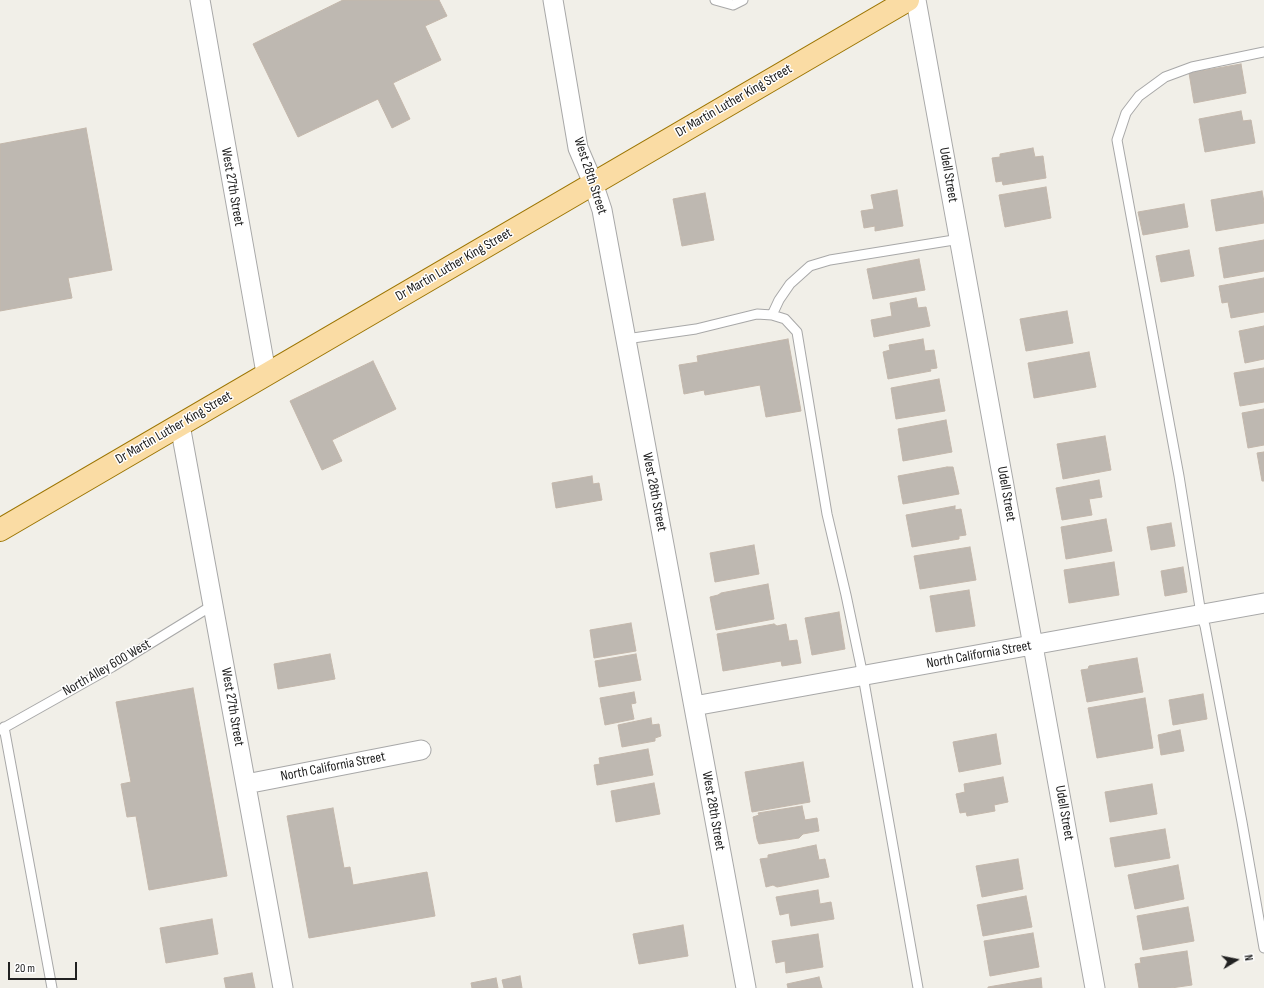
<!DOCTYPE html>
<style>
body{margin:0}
#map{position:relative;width:1264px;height:988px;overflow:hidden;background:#f1efe8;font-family:"Sofia Sans Condensed",sans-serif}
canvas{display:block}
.north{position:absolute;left:1216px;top:940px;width:40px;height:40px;-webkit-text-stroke:3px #fff;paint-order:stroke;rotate:80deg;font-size:11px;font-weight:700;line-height:16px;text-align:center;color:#212121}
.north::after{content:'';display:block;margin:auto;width:14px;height:18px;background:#212121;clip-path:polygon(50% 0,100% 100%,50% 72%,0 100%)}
.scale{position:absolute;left:8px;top:962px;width:69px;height:18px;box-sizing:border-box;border:2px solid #212121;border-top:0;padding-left:5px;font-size:12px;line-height:14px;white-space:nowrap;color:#212121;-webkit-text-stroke:3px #fff;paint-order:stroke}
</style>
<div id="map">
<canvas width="1264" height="988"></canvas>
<div class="north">N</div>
<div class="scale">20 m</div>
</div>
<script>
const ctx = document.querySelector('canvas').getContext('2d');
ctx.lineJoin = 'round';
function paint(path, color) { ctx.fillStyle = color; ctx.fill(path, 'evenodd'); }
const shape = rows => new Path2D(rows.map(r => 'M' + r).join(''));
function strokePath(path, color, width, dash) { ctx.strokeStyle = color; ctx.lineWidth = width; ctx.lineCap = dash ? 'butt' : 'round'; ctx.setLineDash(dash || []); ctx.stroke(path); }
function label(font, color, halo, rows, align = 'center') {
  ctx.font = font + ' "Sofia Sans Condensed",sans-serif'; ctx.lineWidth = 3; ctx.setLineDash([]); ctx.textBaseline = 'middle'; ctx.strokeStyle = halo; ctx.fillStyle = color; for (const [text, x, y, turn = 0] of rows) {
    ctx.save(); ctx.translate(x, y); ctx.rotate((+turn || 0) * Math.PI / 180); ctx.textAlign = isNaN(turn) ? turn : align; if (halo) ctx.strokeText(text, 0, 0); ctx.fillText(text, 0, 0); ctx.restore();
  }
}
const building = shape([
 [343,0,439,0,447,16,425,26,441,60,393,83,410,119,392,128,378,99,298,137,253,44,343,0],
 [1241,64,1246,93,1194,103,1189,73,1241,64],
 [1241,111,1243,121,1251,120,1255,143,1205,152,1199,119,1241,111],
 [86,128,112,270,68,278,72,298,0,311,0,144,86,128],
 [1033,148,1035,157,1043,156,1046,178,1003,185,1002,181,996,182,992,158,1000,157,1000,154,1033,148],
 [1046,187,1051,218,1005,227,999,195,1046,187],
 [897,190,903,226,875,231,875,226,864,228,861,211,874,209,871,195,897,190],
 [1262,191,1264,202,1264,223,1216,231,1211,200,1262,191],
 [705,193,714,240,682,246,673,199,705,193],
 [1184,204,1188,227,1143,235,1138,212,1184,204],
 [1264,240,1264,271,1224,278,1219,248,1264,240],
 [1189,250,1194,276,1161,282,1156,256,1189,250],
 [919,259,925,290,873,299,867,269,919,259],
 [1264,278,1264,312,1231,318,1228,302,1222,303,1219,286,1264,278],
 [916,298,918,308,926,307,930,326,874,337,871,320,892,316,890,303,916,298],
 [1067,311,1073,343,1026,351,1020,319,1067,311],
 [1264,326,1264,359,1245,363,1239,331,1264,326],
 [788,339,801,411,766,417,760,385,705,395,704,390,684,394,679,365,698,362,697,356,788,339],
 [923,339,925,351,934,350,937,368,930,369,931,371,888,379,883,352,890,350,889,345,923,339],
 [1089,352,1096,387,1034,398,1028,363,1089,352],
 [373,361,396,409,332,440,342,461,322,470,290,401,373,361],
 [1264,368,1264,402,1240,406,1234,373,1264,368],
 [939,379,945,411,896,419,891,388,939,379],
 [1264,409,1264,445,1248,448,1242,413,1264,409],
 [946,420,952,452,903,461,898,429,946,420],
 [1105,436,1111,470,1063,479,1057,444,1105,436],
 [1264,452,1264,481,1262,481,1257,453,1264,452],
 [947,467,953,467,959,494,903,504,898,476,947,467],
 [592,476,593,484,599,483,602,500,556,508,552,483,592,476],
 [1099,480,1102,497,1089,499,1092,515,1062,520,1056,488,1099,480],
 [955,506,955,510,961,509,966,535,959,536,959,539,912,547,906,515,955,506],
 [1106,519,1112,551,1066,559,1061,527,1106,519],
 [1171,523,1175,546,1151,550,1147,527,1171,523],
 [754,545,759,574,715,582,710,553,754,545],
 [970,547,976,580,920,589,914,556,970,547],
 [1114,562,1119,595,1069,603,1064,570,1114,562],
 [1183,567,1187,592,1165,596,1161,571,1183,567],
 [768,584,774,619,716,630,710,597,718,595,721,593,768,584],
 [969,590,975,626,936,632,930,596,969,590],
 [839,612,845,649,812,655,805,618,839,612],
 [631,623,636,651,594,658,590,630,631,623],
 [774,624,777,626,786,624,789,641,797,640,801,663,782,666,781,661,723,671,717,634,774,624],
 [330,654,335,679,278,689,274,664,330,654],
 [636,654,641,680,599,687,595,661,636,654],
 [1137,658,1143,692,1087,702,1081,670,1088,669,1089,666,1137,658],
 [193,688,227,876,149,890,136,816,127,817,121,784,131,782,116,702,193,688],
 [634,692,636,703,631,704,634,719,605,725,600,698,634,692],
 [1203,694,1207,719,1173,725,1169,700,1203,694],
 [1145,698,1153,748,1097,758,1088,708,1145,698],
 [651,718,652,725,659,724,661,736,655,738,655,741,622,747,618,725,651,718],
 [1180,730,1184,751,1161,755,1158,735,1180,730],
 [996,734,1001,764,959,772,953,742,996,734],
 [648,749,653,775,597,785,594,765,600,764,599,758,648,749],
 [803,762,810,802,752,812,745,772,803,762],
 [1003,777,1008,802,994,805,995,811,967,816,966,812,960,813,956,794,965,792,964,784,1003,777],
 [654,783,660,814,616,822,611,791,654,783],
 [1152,784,1157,814,1110,822,1105,792,1152,784],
 [802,806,805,820,817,818,819,831,803,834,799,838,759,844,757,839,753,817,759,815,758,813,802,806],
 [333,808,344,868,350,867,353,885,427,872,435,916,309,938,287,816,333,808],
 [1165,829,1170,858,1115,867,1110,838,1165,829],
 [816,845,819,860,825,859,829,877,777,887,773,885,766,887,760,859,768,858,768,855,816,845],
 [1018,859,1023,889,982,897,976,866,1018,859],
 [1178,865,1184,899,1135,909,1128,875,1178,865],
 [818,890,820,904,831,902,834,919,791,926,789,913,780,915,776,897,818,890],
 [1026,896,1032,927,983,936,977,905,1026,896],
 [1188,907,1194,941,1143,950,1137,916,1188,907],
 [212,919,218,954,166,963,160,928,212,919],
 [683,925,688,956,639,964,633,934,683,925],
 [1033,933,1039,967,990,976,984,941,1033,933],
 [818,934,823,967,786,973,785,961,776,963,772,941,818,934],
 [1187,951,1192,985,1171,988,1139,988,1135,964,1141,963,1140,958,1187,951],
 [252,973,255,988,226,988,224,978,252,973],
 [520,976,522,988,504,988,502,980,520,976],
 [819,977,822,988,788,988,787,984,819,977],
 [496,978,498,988,472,988,471,983,496,978],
 [1041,978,1042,988,988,988,988,987,1041,978]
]);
paint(building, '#beb8b1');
strokePath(building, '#c3b7ab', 1);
const lane = shape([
 [715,0,733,5,743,0],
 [1264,52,1192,67,1165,77,1139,96,1126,113,1117,140,1179,476,1201,614,1205,626,1242,822,1264,948],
 [772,315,779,300,790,284,810,266,830,260,960,239],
 [626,339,696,329,757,314,772,315,785,319,797,332,827,514,846,595,863,676,918,988],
 [4,727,52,988],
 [0,730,112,667,213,605]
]);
const street = shape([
 [200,0,266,373],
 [553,0,578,148,593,183,602,210,746,988],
 [916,0,1095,988],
 [180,425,283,988],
 [694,706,1264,603],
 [246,784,421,750]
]);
const primary = shape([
 [0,530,908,0]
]);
strokePath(lane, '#a8a8a8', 11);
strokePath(street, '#a8a8a8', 21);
strokePath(primary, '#9c7503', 24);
strokePath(lane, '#fff', 9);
strokePath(street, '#fff', 19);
strokePath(primary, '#fadca4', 22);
label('14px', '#212121', '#fff', [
 ["Dr Martin Luther King Street",734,101,-30],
 ["Udell Street",948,175,80],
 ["West 28th Street",590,176,72],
 ["West 27th Street",232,187,80],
 ["Dr Martin Luther King Street",454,265,-30],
 ["Dr Martin Luther King Street",174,428,-30],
 ["West 28th Street",654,492,79],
 ["Udell Street",1006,494,80],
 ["North California Street",979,655,-10],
 ["North Alley 600 West",107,668,-30],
 ["West 27th Street",232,707,80],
 ["North California Street",333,767,-11],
 ["West 28th Street",713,811,80],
 ["Udell Street",1064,813,80]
]);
</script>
